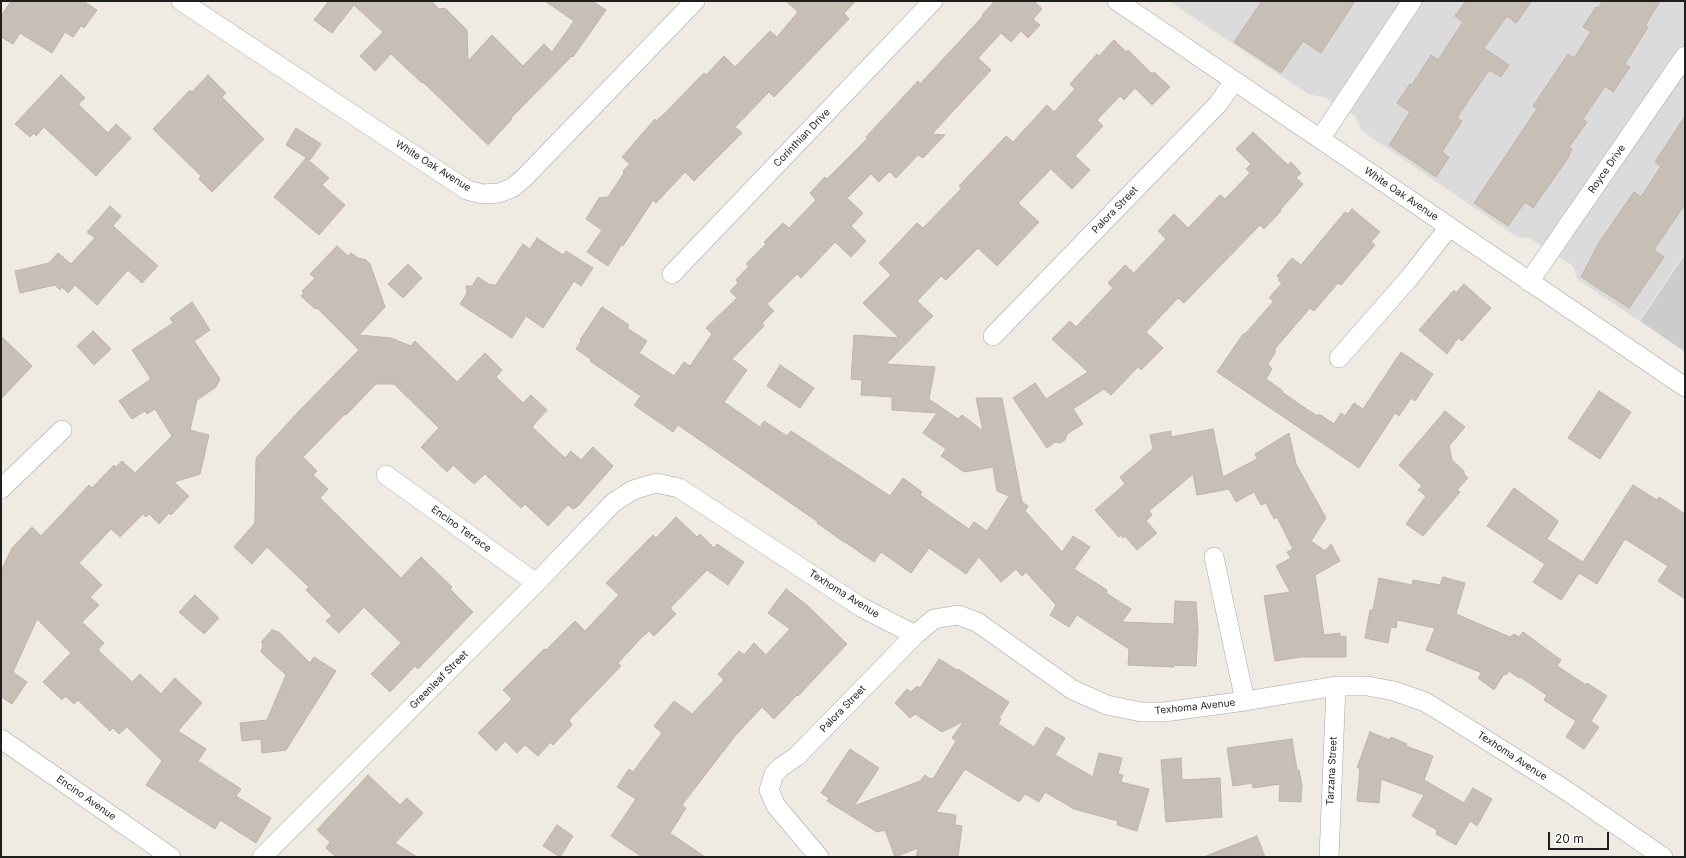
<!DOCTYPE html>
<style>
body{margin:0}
#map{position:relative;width:1686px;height:858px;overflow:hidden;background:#efebe3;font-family:Inter,sans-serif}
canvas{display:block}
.frame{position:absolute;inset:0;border:2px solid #1e1e1e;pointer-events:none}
.scale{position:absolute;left:1548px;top:832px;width:61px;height:18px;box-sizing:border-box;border:2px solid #1e1e1e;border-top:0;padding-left:5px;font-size:12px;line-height:14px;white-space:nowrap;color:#1e1e1e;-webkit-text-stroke:3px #fff;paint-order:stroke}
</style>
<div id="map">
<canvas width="1686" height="858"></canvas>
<div class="frame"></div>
<div class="scale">20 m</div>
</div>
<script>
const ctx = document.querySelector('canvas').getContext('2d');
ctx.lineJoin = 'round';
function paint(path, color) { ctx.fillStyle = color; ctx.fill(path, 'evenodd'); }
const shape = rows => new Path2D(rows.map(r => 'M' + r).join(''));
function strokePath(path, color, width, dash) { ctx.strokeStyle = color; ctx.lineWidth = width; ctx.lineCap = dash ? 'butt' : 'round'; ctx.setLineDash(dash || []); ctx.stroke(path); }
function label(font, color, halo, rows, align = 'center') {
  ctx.font = font + ' Inter,sans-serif'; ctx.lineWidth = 3; ctx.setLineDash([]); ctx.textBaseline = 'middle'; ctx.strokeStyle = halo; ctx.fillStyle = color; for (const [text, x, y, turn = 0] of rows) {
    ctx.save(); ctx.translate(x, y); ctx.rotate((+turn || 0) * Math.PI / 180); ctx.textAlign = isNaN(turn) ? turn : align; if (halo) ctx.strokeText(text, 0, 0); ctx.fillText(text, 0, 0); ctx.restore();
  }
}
paint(shape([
 [1169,1,1685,1,1685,252,1639,321,1577,279,1573,266,1529,238,1517,237,1362,131,1355,116,1326,98,1308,94]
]), '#dcdbdb');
paint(shape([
 [1685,254,1685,352,1640,321]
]), '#ccc');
const building = shape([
 [11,1,83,1,97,10,84,28,81,26,73,37,65,32,52,53,20,33,13,44,1,37,1,16,11,1],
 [329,1,431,1,439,9,445,8,467,30,468,61,492,35,523,66,544,44,552,52,574,21,545,1,592,1,606,10,573,57,572,56,511,118,512,119,488,145,423,82,422,83,391,54,375,71,360,56,383,32,354,5,332,33,314,20,329,1],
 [786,1,856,1,844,13,849,19,774,97,769,92,735,127,742,133,694,181,685,172,656,203,653,200,623,246,622,244,608,266,587,252,602,230,586,219,599,198,608,197,624,173,623,171,630,164,622,157,655,119,656,121,663,115,704,73,706,75,724,56,735,67,770,31,777,37,798,12,786,1],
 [995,1,1034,1,1042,9,1033,19,1040,25,1028,38,1021,31,1011,42,1001,33,978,58,991,70,932,134,945,135,923,158,918,155,896,178,890,172,888,173,879,182,871,174,847,198,863,213,851,226,866,241,851,257,835,242,801,278,797,274,767,304,774,311,762,323,764,326,732,359,747,370,724,402,760,427,764,421,787,436,791,431,890,496,903,478,922,492,920,495,969,529,974,522,987,531,1009,496,997,491,993,467,964,472,941,456,946,449,923,433,937,413,892,410,892,397,861,395,862,380,851,379,854,335,899,338,863,303,891,275,879,263,917,223,923,228,962,188,959,186,1006,136,1013,142,1047,105,1054,112,1075,89,1070,84,1097,54,1099,56,1114,40,1126,52,1128,50,1152,74,1154,72,1170,87,1152,105,1135,88,1124,100,1120,96,1097,120,1103,126,1075,156,1090,170,1072,189,1051,169,1018,203,1039,222,997,266,978,248,946,280,941,276,917,301,933,316,886,364,935,367,929,399,958,419,962,415,983,431,976,398,1002,398,1022,502,1028,506,1025,511,1062,552,1073,536,1090,547,1074,569,1107,590,1106,593,1131,609,1122,622,1174,624,1175,601,1196,602,1198,631,1196,666,1174,665,1174,667,1128,665,1129,649,1077,615,1069,627,1050,615,1056,605,1026,572,1022,576,1016,569,1001,582,979,557,966,574,929,548,911,573,881,552,874,562,845,542,844,542,817,523,818,522,678,425,673,432,634,405,641,396,590,361,592,360,576,349,581,341,580,340,602,307,629,325,627,328,647,341,639,353,674,376,684,362,690,366,712,334,706,328,737,298,730,291,738,283,736,280,749,266,746,264,766,244,764,242,783,223,789,228,816,200,810,193,825,177,827,179,867,139,866,137,918,81,920,84,983,16,982,15,995,1],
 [1262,1,1355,1,1321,53,1303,41,1281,73,1234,42,1262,1],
 [1466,1,1532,1,1516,23,1507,16,1484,48,1509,65,1501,77,1489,70,1458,116,1457,118,1462,121,1442,152,1449,157,1436,177,1389,145,1410,112,1397,103,1410,84,1412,85,1431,55,1438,60,1463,22,1455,16,1466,1],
 [1603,1,1660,1,1645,26,1648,27,1625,64,1630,67,1613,92,1605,86,1583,119,1587,122,1569,147,1572,149,1568,158,1533,208,1525,202,1508,226,1474,203,1537,109,1533,106,1568,54,1574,58,1591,32,1583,27,1596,7,1598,8,1603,1],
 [61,75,85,98,78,104,108,133,116,124,131,138,96,176,44,127,36,136,34,133,30,137,15,124,61,75],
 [208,75,226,93,222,97,264,139,212,192,199,179,201,176,153,129,190,90,192,92,208,75],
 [1685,116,1685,204,1654,250,1664,257,1629,308,1581,277,1600,241,1634,192,1641,197,1661,166,1655,162,1685,116],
 [296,128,321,144,310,160,286,145,296,128],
 [1253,132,1288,165,1291,162,1301,173,1296,178,1303,184,1280,210,1281,211,1264,229,1260,225,1184,303,1178,298,1146,332,1163,348,1141,370,1138,367,1111,395,1104,389,1073,409,1083,424,1067,434,1065,440,1060,443,1055,442,1047,448,1013,398,1035,383,1046,399,1088,372,1052,339,1070,321,1076,327,1113,288,1108,283,1125,265,1134,273,1166,239,1158,231,1174,214,1188,228,1220,195,1225,199,1250,173,1246,169,1251,164,1236,149,1253,132],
 [306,158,329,178,322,185,345,205,319,235,274,197,306,158],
 [110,206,121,216,113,226,158,266,142,283,128,270,97,305,75,285,68,293,62,287,60,290,55,285,20,293,15,271,49,263,58,253,71,264,95,238,87,232,110,206],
 [1352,209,1380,232,1371,242,1375,245,1341,285,1338,283,1314,311,1310,308,1274,350,1276,351,1268,364,1272,369,1266,379,1283,391,1282,392,1308,410,1318,416,1319,414,1334,424,1341,413,1345,416,1354,403,1363,409,1401,352,1433,374,1415,401,1411,398,1399,416,1395,413,1359,468,1217,372,1244,333,1245,334,1274,301,1269,298,1282,283,1278,280,1280,278,1277,276,1292,258,1301,265,1345,212,1348,214,1352,209],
 [537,238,563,255,566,251,593,268,581,286,574,281,543,328,526,316,512,338,460,304,467,293,466,286,472,286,478,277,490,285,491,284,495,286,523,244,530,249,537,238],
 [337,246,348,256,351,253,358,258,366,260,370,264,385,307,359,335,391,338,411,346,415,341,457,382,485,353,502,370,496,377,523,403,531,395,547,410,532,427,565,458,571,451,581,460,593,447,613,466,578,506,573,509,568,505,548,526,525,504,521,508,485,474,474,484,453,465,447,472,421,447,439,428,394,384,376,384,346,415,345,414,303,457,317,471,313,475,328,489,320,498,401,578,421,557,452,587,450,589,473,612,418,669,415,666,390,692,371,674,401,643,364,607,339,633,326,621,332,616,306,590,309,587,267,547,252,564,234,547,255,523,256,458,299,411,359,350,317,308,315,309,301,296,304,293,302,291,315,278,310,274,337,246],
 [408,264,422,278,403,298,388,284,408,264],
 [1464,284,1491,308,1462,341,1458,338,1447,354,1419,330,1454,290,1456,293,1464,284],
 [192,302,210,330,194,341,220,379,216,387,197,400,190,430,209,435,200,474,174,482,189,496,171,515,169,513,159,524,149,514,146,517,143,514,120,537,111,529,79,563,102,585,90,597,99,605,82,622,104,643,98,650,132,682,140,674,161,694,175,678,202,703,178,731,206,749,198,761,241,789,236,796,271,818,256,843,220,820,215,829,146,785,162,761,127,727,119,734,113,728,110,731,78,700,74,704,65,696,62,700,43,682,71,653,37,619,13,672,27,682,12,704,1,697,1,571,12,548,32,527,41,536,89,485,92,488,114,465,116,467,122,461,135,473,172,436,155,409,147,414,145,411,132,419,119,401,151,379,132,350,173,323,170,318,192,302],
 [93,331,111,349,94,365,77,346,93,331],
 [1,336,32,366,1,399,1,336],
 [780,365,814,388,800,408,767,386,780,365],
 [1599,391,1631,412,1600,459,1568,438,1599,391],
 [1445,411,1465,427,1449,446,1452,460,1464,471,1464,474,1468,478,1457,490,1460,492,1423,536,1406,524,1426,496,1418,490,1422,486,1399,465,1445,411],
 [1213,429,1223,477,1257,459,1255,454,1289,433,1296,464,1326,518,1311,541,1325,551,1331,544,1340,561,1315,575,1324,635,1340,633,1340,637,1346,636,1346,657,1301,657,1275,661,1264,596,1290,592,1276,566,1291,558,1287,552,1293,549,1277,517,1274,519,1266,503,1261,505,1254,492,1236,502,1229,489,1197,495,1193,474,1149,511,1152,515,1146,521,1157,533,1137,550,1125,536,1123,538,1121,535,1119,537,1095,510,1125,484,1120,477,1153,449,1150,435,1171,431,1171,437,1213,429],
 [1633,485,1657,500,1659,497,1685,514,1685,599,1658,581,1668,566,1625,539,1597,584,1579,573,1561,600,1533,582,1545,564,1487,526,1514,488,1557,520,1558,522,1547,539,1583,562,1633,485],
 [676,517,697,537,700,534,714,548,717,544,744,562,728,585,707,570,670,608,676,614,654,636,649,631,642,637,618,663,621,666,569,720,572,725,553,745,551,742,538,756,525,745,517,753,505,741,496,751,478,733,512,699,503,690,544,649,546,650,575,621,585,631,619,595,606,583,653,535,656,538,676,517],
 [1443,577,1465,583,1456,614,1510,637,1514,634,1519,637,1523,632,1561,660,1557,666,1586,685,1587,683,1607,696,1591,721,1599,727,1584,749,1566,737,1576,721,1544,700,1547,695,1520,677,1519,678,1509,671,1506,675,1504,674,1494,690,1478,678,1482,673,1426,650,1435,628,1397,620,1396,628,1391,627,1388,643,1365,638,1370,610,1373,610,1379,578,1412,585,1413,580,1440,585,1443,577],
 [786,589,808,606,847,644,798,696,797,695,774,719,762,707,735,736,682,805,686,808,670,833,705,857,642,857,611,836,636,799,617,787,629,769,633,772,662,733,654,726,674,701,692,714,724,680,718,674,739,651,744,655,754,643,766,655,790,629,768,613,786,589],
 [195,595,219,618,204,634,179,612,195,595],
 [272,630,279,632,310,663,314,657,336,671,286,750,262,753,261,739,242,741,240,723,267,720,286,675,261,652,263,644,261,642,272,630],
 [939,659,957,670,958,669,1009,702,999,718,1001,719,998,724,1034,747,1046,727,1065,738,1055,755,1093,777,1099,753,1122,758,1118,774,1123,775,1121,782,1149,789,1137,831,1117,825,1118,821,1074,809,1045,792,1039,802,1025,794,1019,802,965,769,936,812,956,815,955,825,962,826,958,857,916,857,918,848,895,857,885,830,877,832,827,801,829,798,821,793,850,749,879,768,854,806,920,781,925,775,930,779,931,778,933,779,956,741,952,738,964,721,942,732,915,714,910,718,895,703,907,689,911,692,917,686,920,688,939,659],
 [1370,732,1390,740,1391,737,1407,744,1406,746,1433,756,1424,780,1464,803,1473,788,1492,799,1477,826,1470,821,1456,845,1436,834,1437,830,1412,816,1424,795,1381,779,1379,803,1357,801,1360,768,1357,768,1370,732],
 [1292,739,1297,770,1299,770,1302,785,1301,802,1279,801,1280,784,1253,788,1252,783,1233,786,1227,748,1292,739],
 [1181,758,1182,780,1220,778,1222,817,1166,822,1161,760,1181,758],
 [368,775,400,805,407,798,423,813,395,843,417,857,336,857,326,848,330,842,317,830,368,775],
 [557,825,573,836,560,857,543,846,557,825],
 [1257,836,1265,857,1206,857,1206,856,1257,836]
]);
paint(building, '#c7beb6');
strokePath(building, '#c1b2a5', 1);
const minor = shape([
 [181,1,467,190,482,194,499,193,512,188,523,179,695,1],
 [1117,1,1685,387],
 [1320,139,1412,1],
 [672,274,933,1],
 [1529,282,1685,56],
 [993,336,1218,104,1234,81],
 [1339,358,1410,277,1449,227],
 [386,475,536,583],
 [1,489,62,430],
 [1214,557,1245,701],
 [1,739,171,857],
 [262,857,536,583,614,502,633,490,656,483,679,488,861,607,915,635,934,619,958,615,977,622,1073,690,1107,705,1141,712,1164,712,1245,701,1336,686,1367,686,1394,691,1425,702,1453,719,1564,789,1663,857],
 [819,857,776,806,769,790,774,774,781,767,797,756,915,635],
 [1329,857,1336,686]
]);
strokePath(minor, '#a5a5a5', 20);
strokePath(minor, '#fff', 19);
label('10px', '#1e1e1e', '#fff', [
 ["Corinthian Drive",802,138,-46],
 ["White Oak Avenue",433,166,32],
 ["Royce Drive",1607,169,-55],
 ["White Oak Avenue",1401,194,34],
 ["Palora Street",1115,210,-46],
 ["Encino Terrace",461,529,36],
 ["Texhoma Avenue",844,594,32],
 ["Greenleaf Street",439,680,-45],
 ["Texhoma Avenue",1195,707,-6],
 ["Palora Street",843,709,-46],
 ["Texhoma Avenue",1512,756,33],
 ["Tarzana Street",1332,771,-87],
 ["Encino Avenue",86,798,35]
]);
</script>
